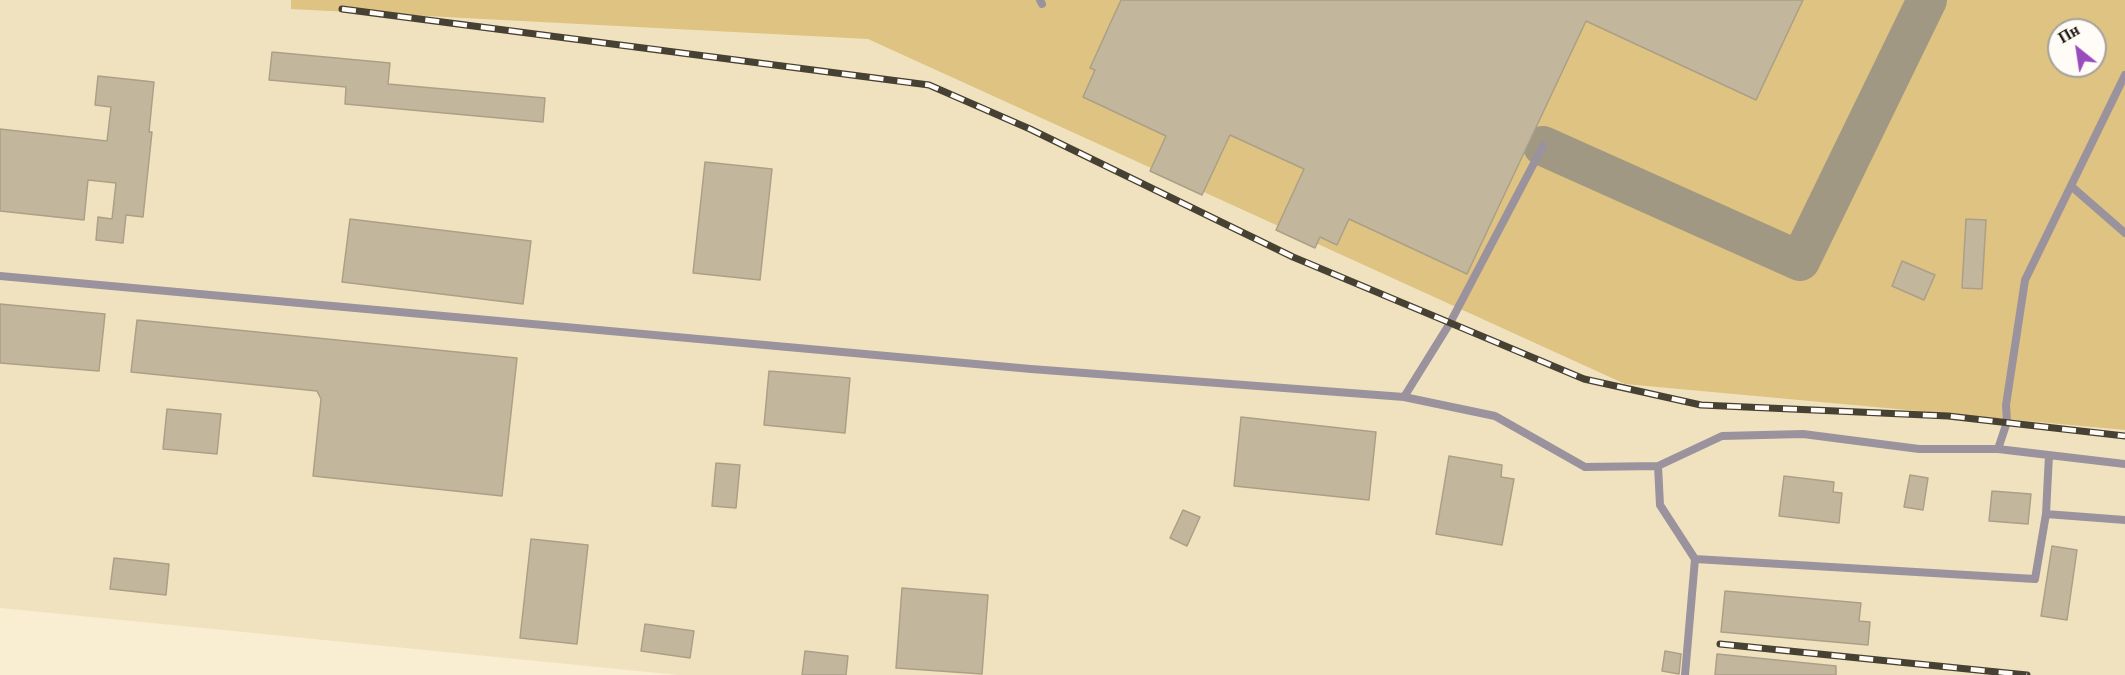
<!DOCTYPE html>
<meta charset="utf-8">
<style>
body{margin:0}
#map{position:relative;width:2125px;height:675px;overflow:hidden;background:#faeed2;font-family:"Times New Roman",serif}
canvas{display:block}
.north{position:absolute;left:2047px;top:18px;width:60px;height:60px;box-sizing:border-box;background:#fffcf7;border:2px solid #a6a29b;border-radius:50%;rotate:330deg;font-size:16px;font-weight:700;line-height:24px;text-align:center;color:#211c12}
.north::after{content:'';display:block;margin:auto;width:21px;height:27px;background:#9a4cbd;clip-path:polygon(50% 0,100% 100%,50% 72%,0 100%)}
</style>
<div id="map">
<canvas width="2125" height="675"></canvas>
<div class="north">Пн</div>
</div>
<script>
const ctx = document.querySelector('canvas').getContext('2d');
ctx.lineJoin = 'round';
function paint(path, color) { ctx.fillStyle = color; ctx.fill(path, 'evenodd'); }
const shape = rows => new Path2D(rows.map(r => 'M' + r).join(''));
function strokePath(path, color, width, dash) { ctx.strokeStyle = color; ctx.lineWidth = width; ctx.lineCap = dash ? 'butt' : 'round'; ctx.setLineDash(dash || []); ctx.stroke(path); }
paint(shape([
 [0,0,2125,0,2125,675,678,675,0,608],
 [2059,30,2095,30,2095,66,2059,66]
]), '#f1e2bf');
paint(shape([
 [291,0,2125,0,2125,430,1625,384,868,39,291,9],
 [2059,30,2095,30,2095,66,2059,66]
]), '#dec382');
strokePath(shape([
 [1543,146,1800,261,1927,0]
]), '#a09883', 40);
const building = shape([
 [1121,0,1803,0,1756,100,1586,21,1467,274,1349,219,1337,245,1320,237,1315,248,1276,230,1304,169,1230,135,1202,195,1150,171,1166,136,1083,97,1095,70,1090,68,1121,0],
 [272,52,390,63,388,84,545,98,543,122,345,104,346,87,269,80,272,52],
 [98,76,154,82,149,132,152,132,143,217,126,215,123,243,96,240,98,217,112,219,116,183,88,180,84,220,0,211,0,129,107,141,111,107,95,105,98,76],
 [705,162,772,169,760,280,693,273,705,162],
 [350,219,531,241,523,304,342,282,350,219],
 [1966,219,1986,220,1982,289,1962,288,1966,219],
 [1902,261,1935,275,1924,300,1892,286,1902,261],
 [0,304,105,314,99,371,0,363,0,304],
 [137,320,517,358,502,496,313,476,321,399,317,391,131,372,137,320],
 [769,371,850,378,845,433,764,425,769,371],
 [167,409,221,414,217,454,163,449,167,409],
 [1241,417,1376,432,1369,500,1234,486,1241,417],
 [1449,456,1502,465,1501,477,1514,479,1502,545,1436,534,1449,456],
 [716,463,740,465,736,508,712,506,716,463],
 [1910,475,1928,478,1923,510,1904,507,1910,475],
 [1784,476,1834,482,1833,492,1842,493,1839,523,1779,516,1784,476],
 [1992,491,2031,494,2028,524,1989,521,1992,491],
 [1183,510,1200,517,1187,546,1170,538,1183,510],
 [531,539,588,545,577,644,520,638,531,539],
 [2052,546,2077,550,2067,620,2041,616,2052,546],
 [114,558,169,564,166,595,110,589,114,558],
 [902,588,988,595,982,674,896,668,902,588],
 [1725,591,1861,603,1859,621,1870,622,1868,645,1721,632,1725,591],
 [645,624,694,631,690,658,641,651,645,624],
 [805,651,848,656,846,675,802,675,805,651],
 [1665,651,1681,654,1679,674,1662,671,1665,651],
 [1717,654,1836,666,1836,675,1715,675,1717,654]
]);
paint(building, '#c2b79c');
strokePath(building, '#aba086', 1.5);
strokePath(shape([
 [1040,0,1042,4],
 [2071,186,2125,233],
 [0,276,1031,369,1404,397,1495,416,1585,467,1658,466,1722,436,1803,434,1919,449,1998,449,2125,464],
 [1404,397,1450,323,1543,146],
 [1998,449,2007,422,2006,405,2025,280,2125,75],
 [1658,466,1660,505,1695,559,2035,579,2046,514,2125,520],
 [2046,514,2049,455],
 [1685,675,1695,559]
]), '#9a939e', 8);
const rail = shape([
 [342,9,929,85,1030,129,1293,257,1584,379,1701,405,1948,416,2125,436],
 [1720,644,2027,675]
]);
strokePath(rail, '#474134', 7);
strokePath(rail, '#fffcf7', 4.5, [14]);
</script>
